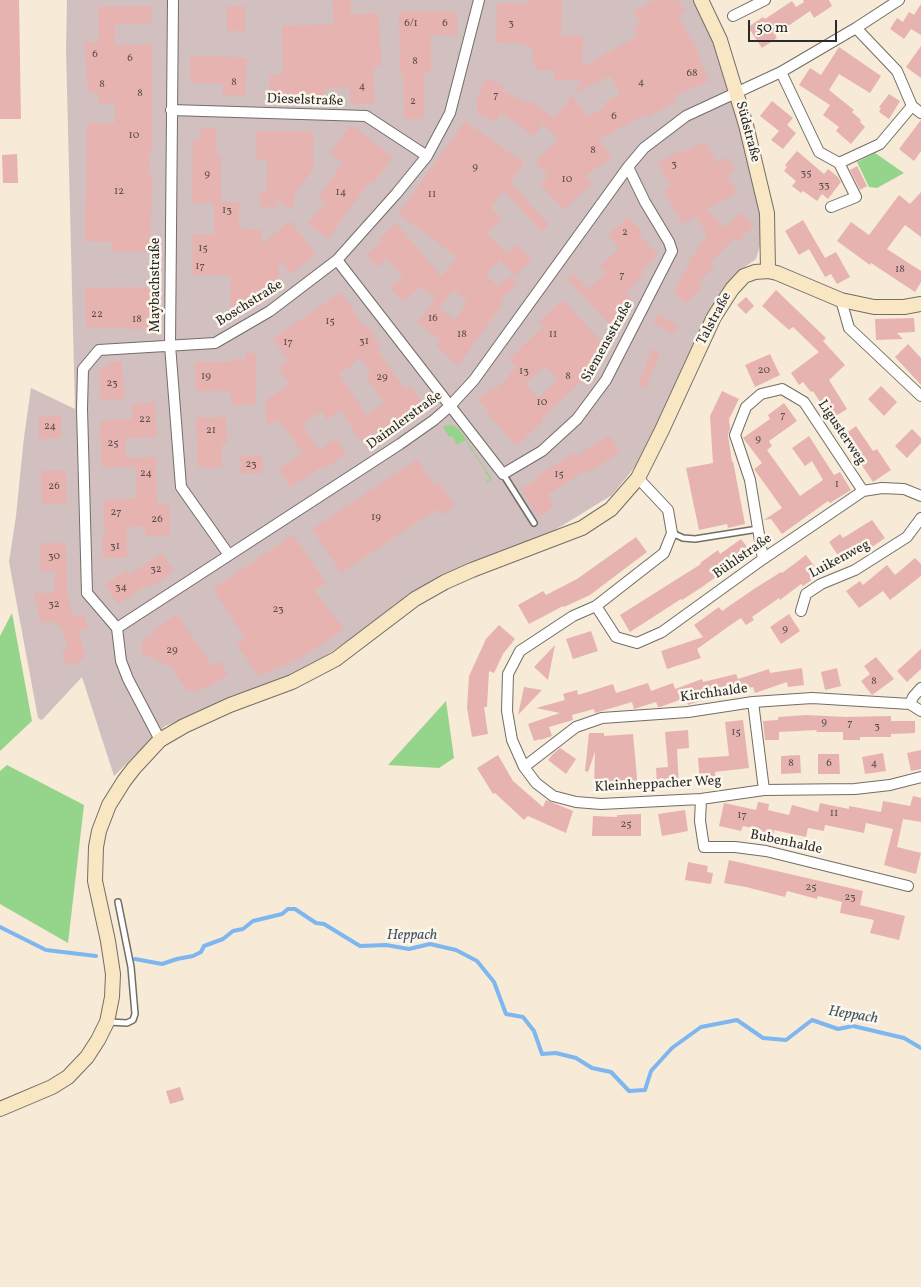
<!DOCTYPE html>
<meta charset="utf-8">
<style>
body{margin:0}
#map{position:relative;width:921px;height:1287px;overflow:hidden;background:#f7ead6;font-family:Vollkorn,serif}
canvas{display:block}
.scale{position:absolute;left:748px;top:20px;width:89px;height:22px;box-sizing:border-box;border:2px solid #2b2b2b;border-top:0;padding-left:6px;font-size:15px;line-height:18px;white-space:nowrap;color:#2b2b2b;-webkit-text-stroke:4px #fbf7ec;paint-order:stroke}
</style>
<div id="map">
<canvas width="921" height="1287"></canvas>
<div class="scale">50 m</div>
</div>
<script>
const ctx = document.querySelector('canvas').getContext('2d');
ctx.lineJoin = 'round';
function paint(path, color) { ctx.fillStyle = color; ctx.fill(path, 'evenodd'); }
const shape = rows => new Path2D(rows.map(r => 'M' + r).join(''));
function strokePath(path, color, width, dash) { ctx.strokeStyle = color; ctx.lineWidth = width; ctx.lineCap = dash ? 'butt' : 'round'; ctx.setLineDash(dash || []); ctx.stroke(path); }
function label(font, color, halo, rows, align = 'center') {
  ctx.font = font + ' Vollkorn,serif'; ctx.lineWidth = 5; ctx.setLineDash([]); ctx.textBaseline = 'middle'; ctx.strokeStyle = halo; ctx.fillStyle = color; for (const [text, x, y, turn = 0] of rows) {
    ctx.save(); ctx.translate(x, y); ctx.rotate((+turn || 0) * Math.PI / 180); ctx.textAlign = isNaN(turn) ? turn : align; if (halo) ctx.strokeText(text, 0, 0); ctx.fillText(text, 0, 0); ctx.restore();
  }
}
paint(shape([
 [67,0,695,0,724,66,758,192,763,235,756,259,736,273,708,315,647,452,612,495,537,541,396,609,299,673,165,726,114,776,82,677,42,720,38,718,9,562,16,516,24,437,31,388,75,409,66,49]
]), '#d2bfc0');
paint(shape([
 [875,153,904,173,877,188,869,187,857,162],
 [446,425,452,425,459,429,492,479,486,483,485,482,490,479,486,473,485,474,485,470,465,440,457,445,452,436,449,437,443,427],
 [12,613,32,721,0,751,0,636],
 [446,701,454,758,439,768,388,765],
 [7,765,84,805,68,943,0,904,0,771]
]), '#95d58b');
strokePath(shape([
 [0,927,46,950,96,956],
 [135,959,162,964,177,959,193,956,201,952,204,946,223,939,233,931,243,929,253,921,282,914,288,909,295,909,316,923,324,924,360,946,386,945,409,949,430,944,456,950,477,961,494,982,506,1014,523,1017,534,1031,542,1054,556,1053,576,1058,592,1068,611,1072,629,1091,645,1090,651,1071,672,1048,701,1027,737,1020,763,1038,786,1040,812,1020,838,1029,853,1026,904,1038,921,1048]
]), '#7eb7ef', 4);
paint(shape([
 [0,0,19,0,21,119,0,119],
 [332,0,351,0,351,15,378,13,382,66,373,67,375,103,351,105,349,87,324,89,324,98,270,99,269,75,283,74,282,26,334,24],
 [527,0,562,0,561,36,583,36,582,67,637,36,633,27,640,23,633,12,655,0,678,0,685,12,678,15,700,55,698,56,709,81,674,96,677,101,646,118,644,115,599,140,612,157,585,176,592,183,564,210,540,184,548,176,535,162,559,139,543,124,534,136,509,118,500,113,496,122,476,113,479,105,475,103,486,78,505,87,502,91,528,103,530,101,555,118,572,95,588,117,605,107,604,103,620,94,610,76,573,94,582,81,554,80,554,71,535,70,536,62,532,62,532,47,526,47,526,44,496,42,497,3,527,4],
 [803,0,829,0,832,6,814,18,810,11,775,35,777,38,762,48,748,27,763,17,765,19,792,1,796,7,804,2],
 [921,4,921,35,911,29,904,39,890,29,897,18,903,22,909,12,914,15],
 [152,6,152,23,115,24,115,45,152,44,152,154,149,154,149,174,152,174,150,252,111,252,112,242,85,241,87,123,115,123,115,103,99,104,98,93,88,93,84,42,99,42,98,7],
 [227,6,245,6,245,31,227,31],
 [422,11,457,12,457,35,431,35,431,73,424,73,424,119,404,119,403,74,400,74,399,12],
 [921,46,921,78,906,67],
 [839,47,881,76,870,93,839,74,829,90,854,110,852,112,861,120,860,122,865,127,851,144,836,131,839,127,823,115,830,105,799,85,810,68,821,75],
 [210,56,247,58,245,96,223,95,223,83,191,84,190,57],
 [889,94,900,101,889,119,879,112,881,108,879,107],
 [772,101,793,118,787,125,796,133,783,149,771,140,779,131,760,116],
 [921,120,921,151,914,161,899,149],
 [465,121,524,163,510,182,549,225,542,232,504,190,491,208,502,219,487,233,507,253,517,244,532,260,515,276,500,260,486,274,498,287,510,276,517,284,500,300,503,303,458,366,436,346,440,340,417,323,436,298,420,287,403,302,390,288,403,277,387,258,377,267,366,254,382,241,380,238,396,223,442,277,457,257,400,215,400,212],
 [454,290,467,302,455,320,439,308],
 [351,125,393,157,372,185,369,182,328,239,308,224,325,202,320,198,320,195,343,162,330,153],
 [200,128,216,128,217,156,221,156,221,202,239,202,239,229,262,230,262,244,290,221,316,254,291,274,279,259,278,291,255,291,255,303,241,302,240,311,230,310,231,276,192,275,193,234,214,235,214,203,192,203,193,140,200,140],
 [313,131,313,169,295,193,294,207,286,207,274,198,273,199,279,207,261,207,259,191,267,191,267,160,257,160,256,132],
 [705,141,717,163,728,157,735,171,727,175,737,193,707,209,725,228,741,212,754,226,738,242,735,238,710,262,715,266,698,283,703,287,686,304,674,292,692,256,699,250,696,247,707,236,696,216,682,224,664,191,671,187,658,163,681,150,683,153],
 [797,151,824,174,828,169,838,177,841,182,828,199,822,194,817,201,803,191,801,193,792,186,796,181,784,171,787,167,785,165],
 [17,154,18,183,3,183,2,155],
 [857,166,867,186,860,190,850,170],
 [921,192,921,237,905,225,887,249,921,271,921,282,915,292,871,263,870,265,837,241,851,222,869,235,899,195,910,204],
 [628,217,642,232,639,234,658,255,642,271,644,274,626,293,631,298,614,316,618,321,612,327,567,279,573,273,588,289,606,273,600,266,619,248,608,235],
 [803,220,825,258,836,252,850,277,837,284,831,274,825,277,809,249,799,255,785,231],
 [151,287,152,329,124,329,124,327,86,328,85,288],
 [776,290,826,338,823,341,845,365,829,380,847,409,831,419,813,391,811,392,803,382,799,385,791,373,819,352,793,327,789,330,762,306],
 [341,292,364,327,367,325,381,346,377,349,405,390,411,386,423,404,387,428,385,426,361,442,341,410,327,420,322,411,302,424,319,450,336,438,346,454,324,469,322,467,290,487,278,469,303,453,278,419,267,426,265,401,289,384,278,368,288,361,273,338],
 [361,358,371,373,366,376,384,403,367,415,339,374],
 [746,297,754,306,746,314,737,305],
 [563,300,602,342,598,345,605,353,596,362,598,365,541,420,542,422,517,446,486,413,489,411,478,400,493,386,495,389,510,376,508,374,516,367,509,359,544,326,539,321],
 [545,366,558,379,538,398,525,384],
 [658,314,678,325,673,334,653,323],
 [914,318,915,332,897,333,903,339,876,340,875,319],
 [908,344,921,358,921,385,895,357],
 [652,349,660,352,646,388,638,385],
 [245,353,256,353,256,405,231,405,231,391,196,391,195,362,231,362,231,359,245,360],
 [770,354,780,375,755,387,745,365],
 [122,361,124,399,101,400,99,370,113,362],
 [881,386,897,402,884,416,868,399],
 [722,391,739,399,729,419,730,429,728,435,732,462,733,461,745,524,728,528,727,524,699,530,686,468,713,463,710,416],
 [155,402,157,437,125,438,126,458,156,457,157,505,169,504,170,536,145,536,145,526,127,527,127,558,103,558,103,535,105,535,103,500,137,498,136,467,102,468,100,420,133,419,132,404],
 [784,403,797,421,769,441,772,446,767,450,800,496,823,480,812,461,805,466,792,448,809,436,834,475,840,472,851,490,830,503,828,501,782,534,771,519,764,520,782,508,754,469,762,463,743,438,770,419,768,415],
 [39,416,61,416,61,438,39,439],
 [226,417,227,444,222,444,222,467,198,468,196,418],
 [856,426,873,451,877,449,891,470,873,482,852,450,850,451,841,437],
 [912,429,921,438,921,443,907,458,895,446],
 [610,435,620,453,587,473,585,471,547,495,554,507,538,517,521,489,538,479,536,476,574,453,576,456],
 [262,455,263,473,241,474,240,456],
 [417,459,434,485,439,482,455,506,442,515,437,509,341,573,312,529],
 [66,470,67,503,42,504,41,471],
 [872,520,885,538,865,552,862,548,842,561,829,542,840,534,843,538],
 [293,535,326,583,314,590,344,629,301,658,259,676,236,644,245,638,213,589],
 [636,537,647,552,590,595,564,607,563,606,529,624,518,605,543,591,546,595,577,579],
 [741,539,751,552,702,587,682,600,681,599,630,632,620,615,701,564,700,563,718,550,720,554],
 [40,543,66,543,67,591,73,617,84,614,88,628,78,631,86,656,77,663,70,665,65,663,62,653,68,648,62,628,52,621,41,623,34,594,55,592,55,571,41,572],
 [162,553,174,571,149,588,147,585,118,604,105,585,127,570,128,576],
 [806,555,820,574,803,586,801,584,780,600,779,598,752,617,754,620,746,625,741,618,732,624,697,649,701,658,667,669,661,651,703,637,694,625,719,607,722,611,754,589,781,572,782,573],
 [915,558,921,564,921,576,890,600,883,591,859,608,846,591,860,581,863,585,887,565,895,575],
 [177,614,212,666,219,661,228,674,208,688,206,686,196,692,194,689,188,692,171,666,159,663,158,660,142,654,141,649,146,636,151,639,153,630],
 [789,614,800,631,781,644,770,627],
 [499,625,515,639,503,654,494,673,489,671,487,707,484,707,488,734,472,737,467,708,469,676,486,639],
 [591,631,598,651,573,659,566,639],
 [555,645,548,680,534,667],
 [921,649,921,669,907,682,897,671],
 [876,657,894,679,872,695,861,681,870,674,864,666],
 [802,668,804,685,788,687,787,682,755,693,753,687,718,695,688,705,685,698,660,707,658,707,656,702,634,709,632,702,595,713,594,709,572,715,573,720,549,727,552,736,540,740,540,739,534,741,528,724,560,713,536,708,565,700,563,694,577,690,578,695,613,684,616,693,648,683,651,691,673,683,675,689,702,679,703,682,736,674,738,679,769,669,770,673],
 [837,668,841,686,825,690,821,672],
 [524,687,542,690,518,715],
 [806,715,846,717,891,716,891,721,915,721,915,733,891,734,891,737,860,737,860,740,843,740,843,732,816,732,817,730,779,732,779,740,765,740,763,721,778,720,778,717],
 [743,720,749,768,715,772,716,782,700,783,698,758,729,756,725,722],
 [688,730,689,748,677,749,679,787,657,788,656,768,668,767,665,732],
 [589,733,604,733,604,736,633,734,638,789,611,790,594,788,595,752,588,772,585,771],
 [560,748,576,759,566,774,548,760,553,754],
 [921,750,921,769,911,771,907,753],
 [883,753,886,771,865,774,862,757],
 [818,754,839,754,840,774,818,774],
 [498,755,513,781,543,807,546,800,573,811,566,833,528,816,524,820,495,793,493,794,477,768],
 [800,755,801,773,781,774,781,756],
 [913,796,921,798,921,822,903,819,897,847,921,853,916,874,884,865,893,829,866,823,864,833,825,825,824,831,808,828,806,837,774,830,773,838,761,835,762,830,743,826,741,831,719,826,724,803,756,810,758,802,769,804,768,810,789,815,792,805,818,812,820,803,849,809,849,806,881,812,883,801,910,806],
 [685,810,688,831,662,836,658,814],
 [641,814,641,836,592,836,593,816,617,817,617,815],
 [729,860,863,891,860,905,905,916,899,940,870,933,874,920,840,913,842,902,818,896,817,899,787,891,785,897,746,887,724,883],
 [688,862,708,866,707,872,713,873,711,884,685,880],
 [180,1087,184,1100,170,1104,166,1091]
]), '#e7b3b0');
const lane = shape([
 [503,474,534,523],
 [672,533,683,538,695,539,758,529],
 [109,1022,127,1023,133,1020,135,1014,131,967,118,902]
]);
const street = shape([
 [173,0,170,345,181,487,229,555],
 [733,16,765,0],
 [856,28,897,71,912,106,921,113],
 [781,72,819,152,839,163,880,144,912,106],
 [171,110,366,116,427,156],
 [831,207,856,197,839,163],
 [337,260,503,474,542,451,577,419,606,380,672,251,669,242,645,202,628,167],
 [841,300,849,328,921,396],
 [638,478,668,510,672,533,664,553,596,606,573,616,520,651,508,674,507,711,512,740,524,767,536,783,553,796,576,802,601,804,701,799,764,790,855,789,890,785,921,777],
 [763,559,750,480,735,435,746,407,761,394,782,389,804,402,863,491],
 [596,606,616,637,637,643,662,632,763,559,863,491,882,488,904,489,921,496],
 [801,611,806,594,821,584,855,570,907,537,921,518],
 [117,628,400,444,434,420,450,406,474,380,628,167,644,148,686,116,781,72,856,28,899,0],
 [117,628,87,593,82,409,83,369,99,350,215,343,270,311,337,260,396,194,427,156,450,113,479,0],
 [117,628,121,661,128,679,160,740],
 [753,702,764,790],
 [910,704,913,697,921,688],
 [524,767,576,727,602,718,688,712,753,702,812,698,910,704,921,711],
 [701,799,700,821,704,847,735,847,766,851,908,886]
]);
const secondary = shape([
 [701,0,720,40,746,125,767,213,768,271],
 [0,1109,52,1087,68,1077,87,1057,98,1040,107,1022,112,997,113,974,108,941,95,881,96,847,99,831,109,805,124,781,134,768,160,740,184,726,230,705,292,682,336,659,415,599,445,582,472,570,582,528,611,509,638,478,662,430,714,317,732,289,744,276,755,272,768,271,777,273,841,300,874,307,904,307,921,304]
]);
strokePath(lane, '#726e67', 8);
strokePath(street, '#726e67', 12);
strokePath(secondary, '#726e67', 16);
strokePath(lane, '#fff', 5);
strokePath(street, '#fff', 10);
strokePath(secondary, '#f9e7c3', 14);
label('11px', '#5a4d4c', null, [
 ["6/1",411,24],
 ["6",445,24],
 ["3",511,24],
 ["6",95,55],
 ["6",130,59],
 ["8",415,62],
 ["68",692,74],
 ["8",234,83],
 ["4",641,83],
 ["8",102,85],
 ["4",362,87],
 ["8",140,94],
 ["7",496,96],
 ["2",413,102],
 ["6",614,117],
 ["10",134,136],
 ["8",593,151],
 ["3",674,165],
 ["9",475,168],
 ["35",806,174],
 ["9",207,175],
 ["10",567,180],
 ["33",824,186],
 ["12",119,192],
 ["14",341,193],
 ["11",432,195],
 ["13",227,211],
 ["2",625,233],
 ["15",203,249],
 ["17",200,267],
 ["18",900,270],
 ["7",622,276],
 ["22",97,315],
 ["16",433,319],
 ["18",137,320],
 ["15",330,322],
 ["18",462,335],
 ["11",553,335],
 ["31",364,342],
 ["17",288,343],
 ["20",764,371],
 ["13",524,372],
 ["19",206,377],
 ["8",568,377],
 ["29",382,378],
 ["23",112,384],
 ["10",542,403],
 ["7",783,416],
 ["22",145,420],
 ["24",50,427],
 ["21",211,431],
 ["9",758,440],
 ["25",113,444],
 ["23",251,465],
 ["24",146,474],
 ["15",559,475],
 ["1",837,485],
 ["26",54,487],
 ["27",116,513],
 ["19",376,518],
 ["26",157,520],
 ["31",115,547],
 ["30",54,557],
 ["32",156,570],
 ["34",121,588],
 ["32",54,605],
 ["23",278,610],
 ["9",785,630],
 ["29",172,651],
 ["8",874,682],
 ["9",824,723],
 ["7",850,724],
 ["3",877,727],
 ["15",736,733],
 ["8",791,764],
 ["6",829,764],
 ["4",874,764],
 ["11",834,814],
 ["17",742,816],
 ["25",626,825],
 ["25",811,888],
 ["23",850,898]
]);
label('14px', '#2b2b2b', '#fbf7ec', [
 ["Dieselstraße",305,101,2],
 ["Südstraße",747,132,75],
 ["Maybachstraße",156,285,-90],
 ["Boschstraße",250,304,-32],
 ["Talstraße",715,319,-62],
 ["Siemensstraße",608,342,-61],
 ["Daimlerstraße",405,421,-36],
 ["Ligusterweg",841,433,56],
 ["Bühlstraße",743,557,-35],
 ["Luikenweg",840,560,-28],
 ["Kirchhalde",714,694,-8],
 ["Kleinheppacher Weg",658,785,-3],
 ["Bubenhalde",786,843,12]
]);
label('italic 15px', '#456', '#fbf7ec', [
 ["Heppach",412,936],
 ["Heppach",853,1016,9]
]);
</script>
